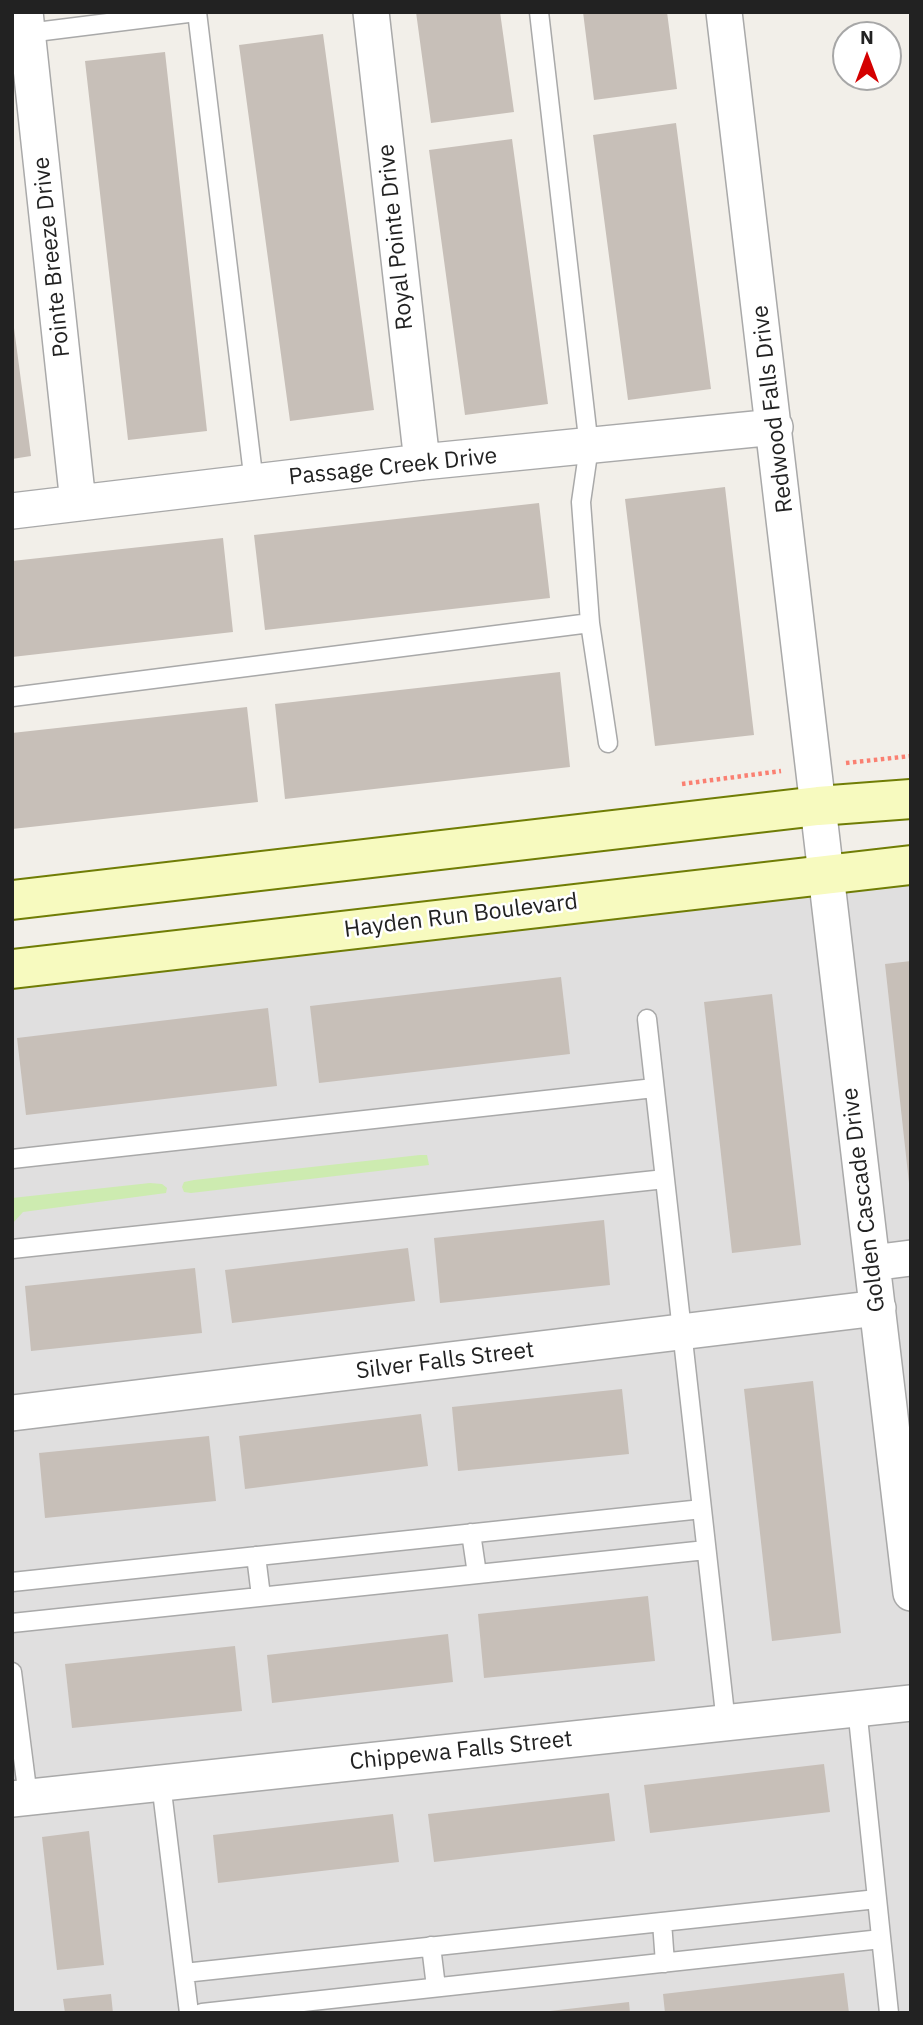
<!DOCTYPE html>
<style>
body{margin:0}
#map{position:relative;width:923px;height:2025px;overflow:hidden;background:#f2efe9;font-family:"IBM Plex Sans",sans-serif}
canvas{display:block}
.frame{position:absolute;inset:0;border:14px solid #222;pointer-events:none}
.north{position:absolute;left:832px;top:21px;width:70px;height:70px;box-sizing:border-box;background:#fff;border:2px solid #a7a7a7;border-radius:50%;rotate:0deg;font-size:19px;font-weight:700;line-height:28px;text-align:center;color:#222}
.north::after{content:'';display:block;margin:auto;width:24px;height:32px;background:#d40000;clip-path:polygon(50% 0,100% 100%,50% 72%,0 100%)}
</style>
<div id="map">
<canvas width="923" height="2025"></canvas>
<div class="frame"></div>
<div class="north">N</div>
</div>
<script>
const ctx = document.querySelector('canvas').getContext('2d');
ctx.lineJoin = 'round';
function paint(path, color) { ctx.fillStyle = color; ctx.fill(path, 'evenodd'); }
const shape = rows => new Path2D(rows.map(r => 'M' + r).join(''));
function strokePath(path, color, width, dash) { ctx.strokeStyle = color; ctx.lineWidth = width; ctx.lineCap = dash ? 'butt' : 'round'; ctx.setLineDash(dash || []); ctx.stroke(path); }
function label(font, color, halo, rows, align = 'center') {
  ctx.font = font + ' "IBM Plex Sans",sans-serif'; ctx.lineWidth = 5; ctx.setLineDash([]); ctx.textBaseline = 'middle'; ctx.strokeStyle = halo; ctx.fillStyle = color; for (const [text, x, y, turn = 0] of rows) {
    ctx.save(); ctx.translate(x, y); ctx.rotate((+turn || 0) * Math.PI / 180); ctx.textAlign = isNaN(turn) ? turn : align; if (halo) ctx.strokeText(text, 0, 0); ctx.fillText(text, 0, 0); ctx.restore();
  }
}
paint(shape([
 [911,865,911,2013,12,2013,12,969]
]), '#e0dfdf');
paint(shape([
 [420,1155,427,1155,429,1165,191,1193,184,1192,182,1187,184,1182,194,1180],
 [150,1183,162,1184,167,1188,166,1193,23,1212,12,1224,12,1198]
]), '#cdebb0');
paint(shape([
 [416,12,500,12,514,112,431,123],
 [583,12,667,12,677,89,594,100],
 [323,34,374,410,290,421,239,45],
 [165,52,207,431,128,440,85,61],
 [676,123,711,389,628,400,593,135],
 [512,139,548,404,465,415,429,150],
 [12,313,31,456,12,459],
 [725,487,754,735,655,746,625,499],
 [539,503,550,598,265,630,254,535],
 [223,538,233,632,12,657,12,561],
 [560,672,570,767,285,799,275,704],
 [247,707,258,802,12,829,12,733],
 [911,961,911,1183,909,1183,885,964],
 [561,977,570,1054,319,1083,310,1006],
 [772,994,801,1245,732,1253,704,1002],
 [268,1008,277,1086,26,1115,17,1038],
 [604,1220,610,1285,440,1303,434,1238],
 [408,1248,415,1301,232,1323,225,1270],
 [195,1268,202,1333,31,1351,25,1286],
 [813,1381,841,1633,772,1641,744,1389],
 [622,1389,629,1454,458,1471,452,1407],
 [421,1414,428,1466,245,1489,239,1436],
 [209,1436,216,1501,45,1518,39,1453],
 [648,1596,655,1661,484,1678,478,1614],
 [448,1634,453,1682,272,1703,267,1655],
 [235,1646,242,1711,72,1728,65,1664],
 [824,1764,830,1812,650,1833,644,1785],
 [609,1793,615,1841,434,1862,428,1814],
 [393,1814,399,1862,218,1883,213,1835],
 [89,1831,104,1965,57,1970,42,1837],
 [844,1973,849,2013,665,2013,663,1994],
 [111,1994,113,2013,65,2013,63,1999],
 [629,2002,630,2013,550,2013,550,2011]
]), '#c7bfb8');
const service = shape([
 [197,12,254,483],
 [539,12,589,447,581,502,590,623,608,743],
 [28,33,196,12],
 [12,697,590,623],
 [647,1019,726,1723],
 [12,1159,654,1088],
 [12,1249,665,1179],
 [471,1533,477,1574],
 [256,1556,261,1596],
 [12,1582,702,1509],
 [12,1623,706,1550],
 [12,1672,28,1797],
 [857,1708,889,2013],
 [161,1783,189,2013],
 [662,1922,665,1963],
 [431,1946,436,1987],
 [184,1973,877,1899],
 [202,2013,881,1939]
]);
const minor = shape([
 [25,12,78,503],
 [371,12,422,462],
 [724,12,911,1593],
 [12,511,422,462,775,427],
 [872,1263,911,1258],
 [12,1413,878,1308],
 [12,1799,911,1703]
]);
const secondary = shape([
 [12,900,818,806,911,799],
 [12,969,911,865]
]);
strokePath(service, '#a9a9a9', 21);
strokePath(minor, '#a9a9a9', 38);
strokePath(secondary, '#707d05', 42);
strokePath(shape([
 [846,763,911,756],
 [682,784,781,771]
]), '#fa8072', 4.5, [3.5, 3.5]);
strokePath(service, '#fff', 18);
strokePath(minor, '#fff', 35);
strokePath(secondary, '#f7fabf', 38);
label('23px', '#222', '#fff', [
 ["Royal Pointe Drive",396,237,-96],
 ["Pointe Breeze Drive",52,257,-96],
 ["Redwood Falls Drive",773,409,-97],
 ["Passage Creek Drive",393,467,-6],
 ["Hayden Run Boulevard",461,916,-7],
 ["Golden Cascade Drive",864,1200,-97],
 ["Silver Falls Street",445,1361,-7],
 ["Chippewa Falls Street",461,1751,-6]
]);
</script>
